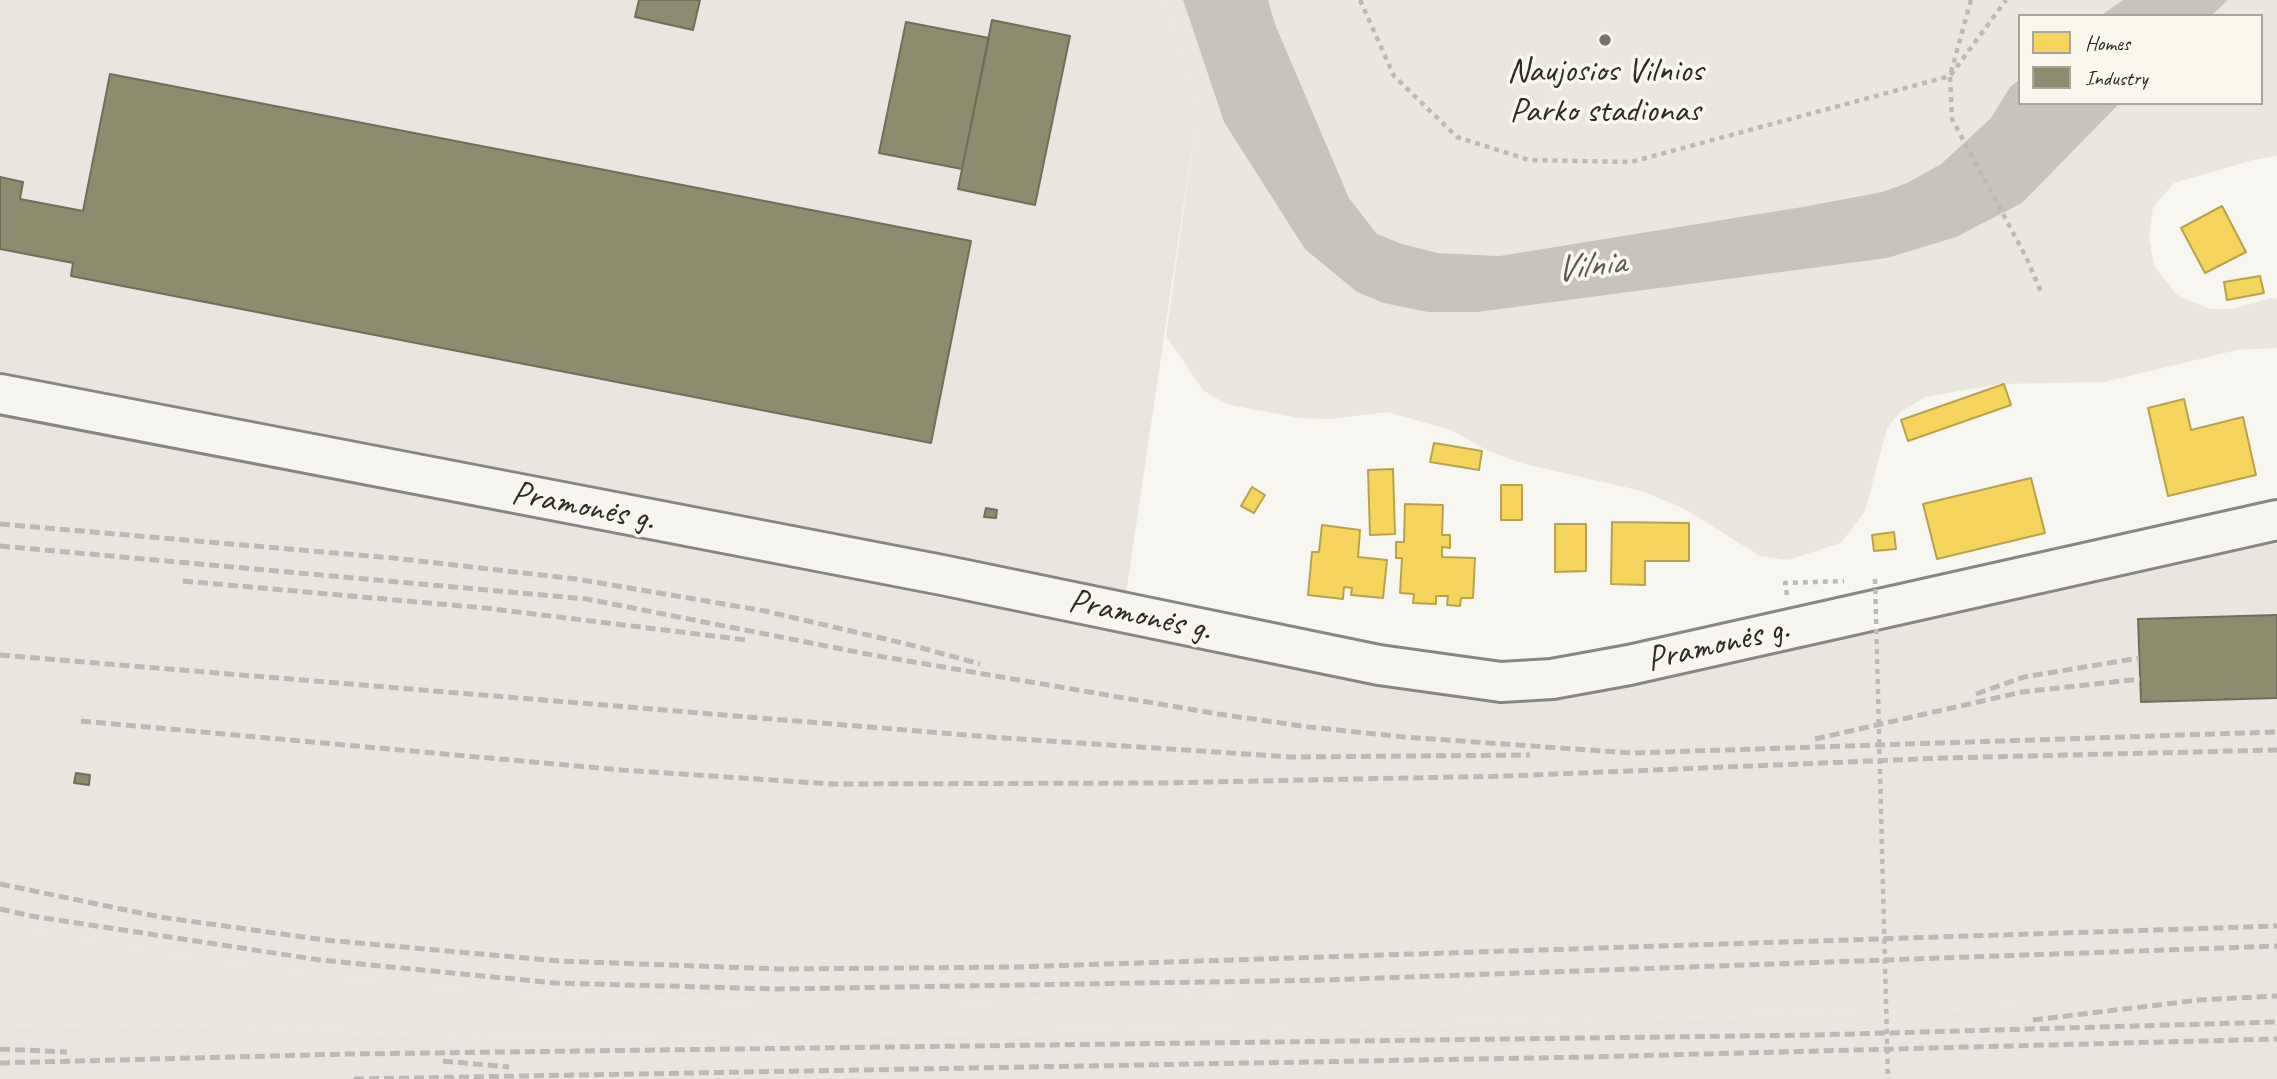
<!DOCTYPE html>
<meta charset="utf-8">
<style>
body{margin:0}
#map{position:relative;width:2277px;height:1079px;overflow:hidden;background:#f8f6f0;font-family:Caveat,sans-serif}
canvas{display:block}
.legend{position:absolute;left:2018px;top:14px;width:245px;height:91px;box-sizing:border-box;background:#fbf7ec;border:2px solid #a8a59f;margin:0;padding:9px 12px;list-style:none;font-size:21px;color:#2b2b2b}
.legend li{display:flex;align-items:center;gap:14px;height:35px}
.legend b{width:35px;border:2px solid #a8a59f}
</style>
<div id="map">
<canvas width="2277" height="1079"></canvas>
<ul class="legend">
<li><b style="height:19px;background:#f6d55c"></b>Homes</li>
<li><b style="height:19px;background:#8c8c6e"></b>Industry</li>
</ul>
</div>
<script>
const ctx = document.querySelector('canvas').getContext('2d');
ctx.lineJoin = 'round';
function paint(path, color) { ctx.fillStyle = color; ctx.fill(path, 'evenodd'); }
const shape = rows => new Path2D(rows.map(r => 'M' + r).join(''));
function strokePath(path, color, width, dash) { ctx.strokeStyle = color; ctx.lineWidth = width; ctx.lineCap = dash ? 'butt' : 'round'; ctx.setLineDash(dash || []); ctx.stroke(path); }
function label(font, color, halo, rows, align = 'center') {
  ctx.font = font + ' Caveat,sans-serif'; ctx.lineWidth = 7; ctx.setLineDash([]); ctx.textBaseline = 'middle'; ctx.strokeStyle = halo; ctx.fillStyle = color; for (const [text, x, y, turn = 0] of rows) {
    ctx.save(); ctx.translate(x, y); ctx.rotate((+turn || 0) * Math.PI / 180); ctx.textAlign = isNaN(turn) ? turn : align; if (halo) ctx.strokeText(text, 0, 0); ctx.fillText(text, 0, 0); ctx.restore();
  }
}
paint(shape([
 [0,0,1161,0,1197,114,1126,593,0,375],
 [0,416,1477,701,1524,703,1569,699,2184,554,2277,537,2277,1079,0,1079,0,1027,145,1024,537,1040,1313,1028,1973,1010,2235,988,2235,960,959,1001,751,1001,533,993,354,977,185,954,0,922]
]), '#e9e6df');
paint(shape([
 [1161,0,1183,0,1224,122,1357,292,2022,203,2120,103,2261,103,2261,16,2211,16,2228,0,2277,0,2277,156,2253,160,2174,183,2153,207,2149,238,2154,266,2177,295,2210,309,2231,309,2272,298,2277,299,2277,348,2237,350,2104,382,1999,384,1925,397,1899,413,1887,428,1865,511,1841,543,1788,560,1760,556,1685,509,1642,491,1525,464,1488,451,1451,430,1387,412,1330,419,1299,418,1226,404,1203,390,1166,336,1197,114],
 [1268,0,2123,0,2100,16,2020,16,2020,79,2010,87,1991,118,1941,164,1907,183,1882,192,1802,207,1499,256,1438,253,1401,244,1377,234,1349,198,1275,24],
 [0,922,185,954,354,977,533,993,751,1001,959,1001,2235,959,2235,989,1973,1010,1313,1028,537,1040,145,1024,0,1027]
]), '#e9e7de');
paint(shape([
 [1183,0,1268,0,1275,24,1349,198,1377,234,1402,244,1438,253,1499,256,1802,207,1882,192,1907,183,1941,164,1991,118,2010,87,2020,79,2020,103,2120,103,2022,203,1956,237,1887,258,1477,312,1428,312,1384,303,1357,292,1305,249,1224,122],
 [2123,0,2228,0,2211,16,2100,16]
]), '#c6c4bd');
const homes = shape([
 [2222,206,2246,252,2205,273,2181,228,2222,206],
 [2260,276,2264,293,2227,300,2224,282,2260,276],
 [2004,384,2011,405,1908,441,1901,420,2004,384],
 [2184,399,2191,430,2243,417,2256,475,2168,496,2148,408,2184,399],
 [1434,443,1482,451,1479,470,1430,462,1434,443],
 [1393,469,1395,534,1370,535,1368,470,1393,469],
 [2031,478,2045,533,1937,559,1923,504,2031,478],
 [1501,485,1522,485,1522,520,1501,520,1501,485],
 [1252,487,1265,495,1254,513,1241,506,1252,487],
 [1405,504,1443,505,1442,535,1450,535,1450,548,1442,547,1442,557,1475,558,1473,598,1461,598,1460,606,1447,605,1448,596,1436,596,1436,604,1413,603,1414,594,1400,593,1402,558,1396,558,1396,542,1404,542,1405,504],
 [1612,522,1689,523,1689,561,1645,561,1645,585,1611,584,1612,522],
 [1555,524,1586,524,1586,571,1555,572,1555,524],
 [1322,525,1360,530,1358,557,1387,560,1383,598,1351,595,1352,588,1344,587,1343,599,1308,595,1312,552,1319,552,1322,525],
 [1894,532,1896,549,1874,551,1872,535,1894,532]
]);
paint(homes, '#f6d55c');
strokePath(homes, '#b9a24d', 2);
const industry = shape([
 [639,0,700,0,693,30,635,17,639,0],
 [992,20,1070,36,1035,205,958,189,992,20],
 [906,22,989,38,962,169,879,153,906,22],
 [110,74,971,241,931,443,71,276,73,263,0,249,0,177,23,182,20,199,83,211,110,74],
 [986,508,997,510,996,518,984,517,986,508],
 [2277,615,2277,698,2141,702,2138,619,2277,615],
 [76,773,90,775,89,785,74,783,76,773]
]);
paint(industry, '#8c8c6e');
strokePath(industry, '#6f6f5a', 2);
const major = shape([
 [0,394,942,575,1379,665,1501,682,1552,679,1629,665,2277,520]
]);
strokePath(major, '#878684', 44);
strokePath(shape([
 [1360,0,1394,76,1457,137,1529,160,1631,162,1950,76,2006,0],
 [1971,0,1950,76,1952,119,2026,257,2042,294],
 [1787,595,1785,583,1844,581]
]), '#bcbab8', 4.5, [5, 5]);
strokePath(major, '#f6f5f1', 38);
strokePath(shape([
 [0,524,393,558,576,579,765,611,911,645,980,664],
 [0,546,587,599,867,654,1218,714,1309,727,1404,737,1632,753,2277,732],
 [183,581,485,608,746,640],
 [0,655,990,737,1291,757,1530,755],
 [1976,694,2024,677,2139,658],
 [81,721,621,770,832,784,1157,783,1508,776,1944,758,2277,750],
 [1815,739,2022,692,2140,679],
 [0,884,160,917,325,940,559,961,780,969,1015,967,2277,926],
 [0,909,31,916,320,960,555,983,777,989,1324,980,2277,946],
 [2033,1020,2199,1000,2277,996],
 [0,1049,67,1052],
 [443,1061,509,1067],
 [0,1063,348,1054,1816,1035,2277,1022],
 [354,1079,1588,1057,2277,1039]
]), '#bcbab8', 5, [10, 5]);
strokePath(shape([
 [1875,579,1888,1079]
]), '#bcbab8', 4.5, [5, 5]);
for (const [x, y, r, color] of [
 [1605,40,7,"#737270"]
]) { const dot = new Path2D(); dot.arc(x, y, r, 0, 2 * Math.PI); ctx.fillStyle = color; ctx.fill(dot); strokePath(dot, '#fbf7ec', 2.5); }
label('35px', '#2b2b2b', '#fbf7ec', [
 ["Naujosios Vilnios",1605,72],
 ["Parko stadionas",1605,112]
]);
label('35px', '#2b2b2b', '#fbf7ec', [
 ["Pramonės g.",583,507,11],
 ["Pramonės g.",1140,616,12],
 ["Pramonės g.",1718,645,-13]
]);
label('italic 37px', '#5a5956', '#fbf7ec', [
 ["Vilnia",1590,267,-7]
]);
</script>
